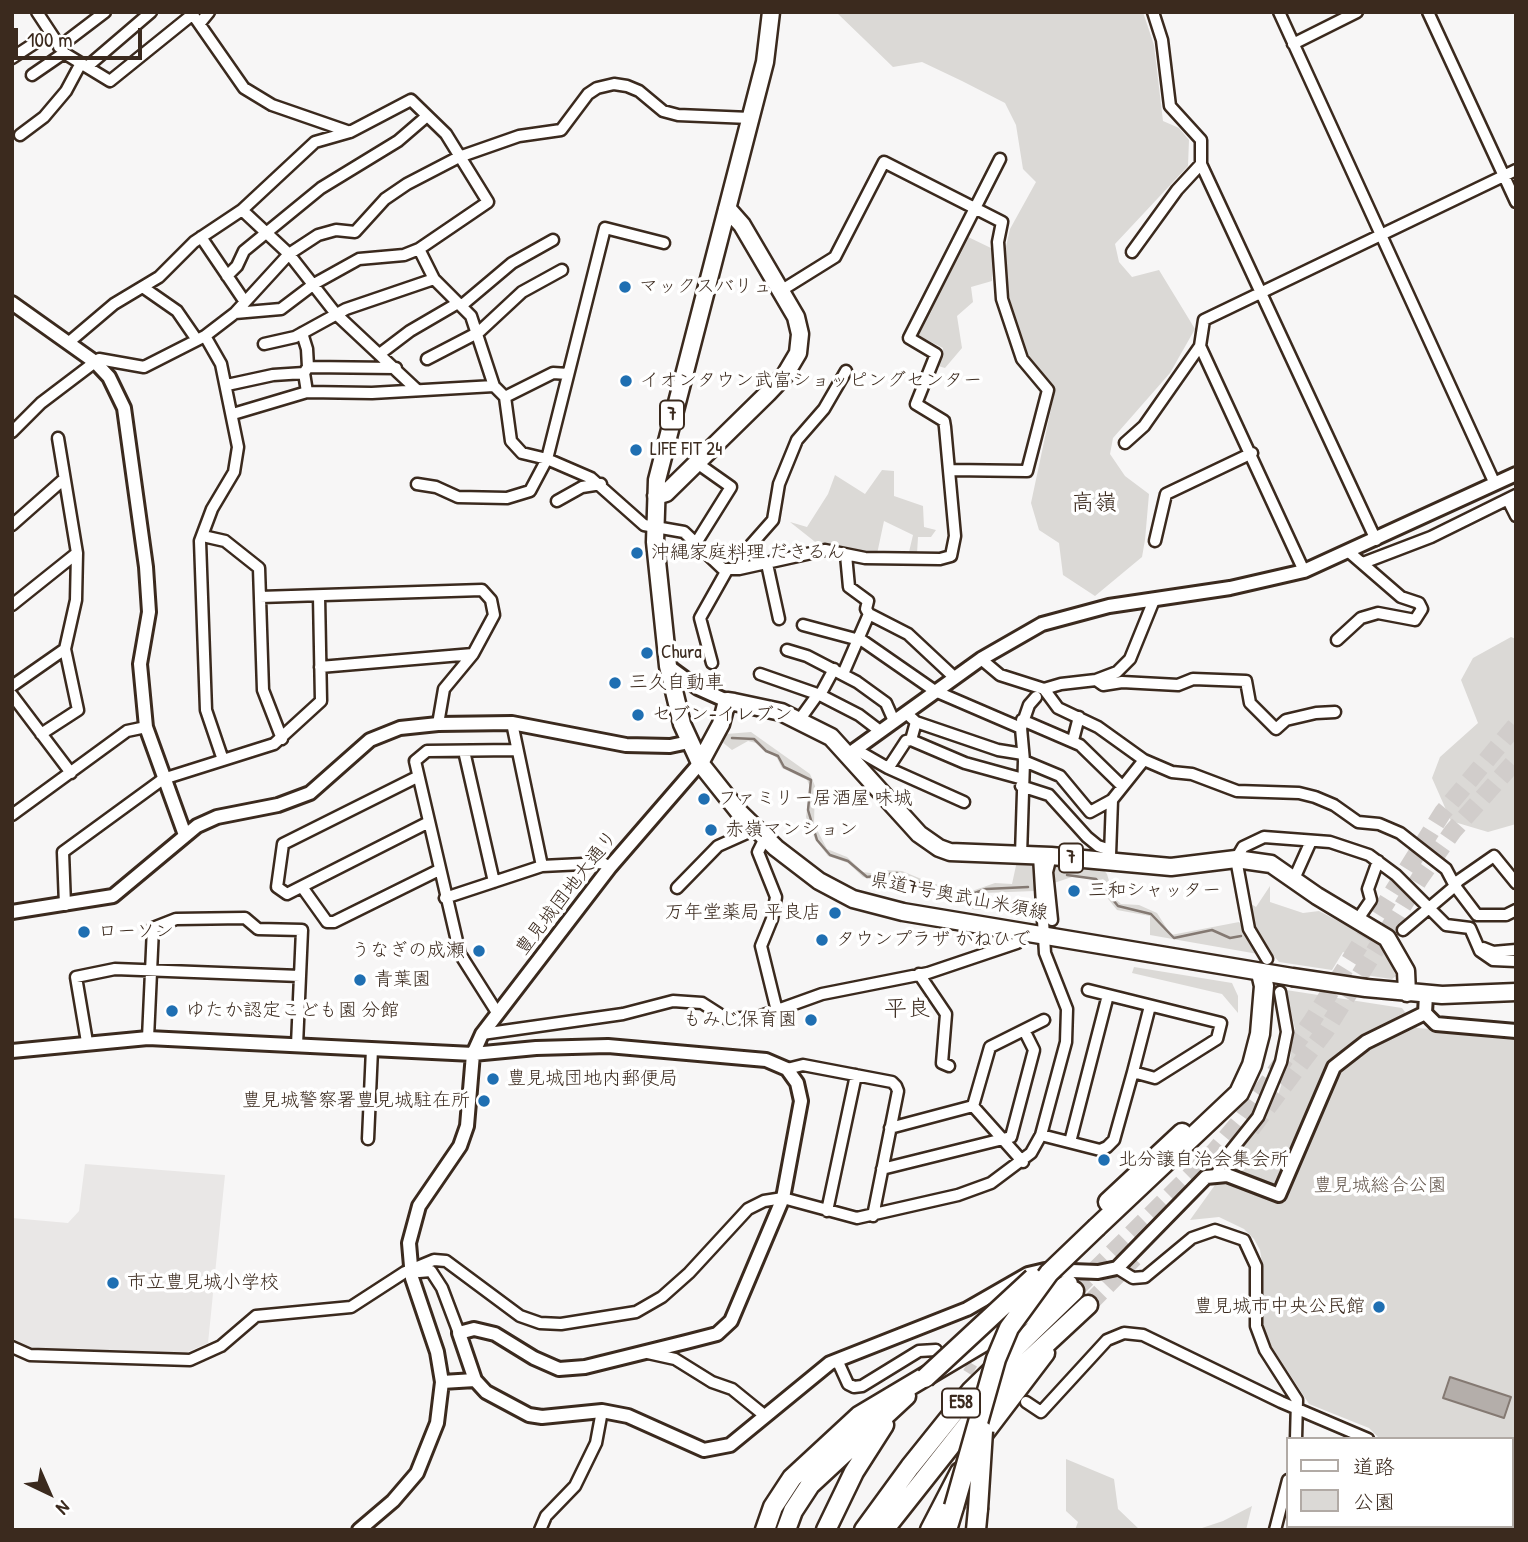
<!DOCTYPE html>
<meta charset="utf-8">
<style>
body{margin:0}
#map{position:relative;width:1528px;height:1542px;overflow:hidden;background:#f7f6f6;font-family:"Patrick Hand","Klee One",sans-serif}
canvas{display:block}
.frame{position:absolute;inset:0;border:14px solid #3b2a1e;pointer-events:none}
.legend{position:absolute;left:1286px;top:1437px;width:228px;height:91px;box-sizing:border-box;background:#fff;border:2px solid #b1aaa5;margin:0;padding:9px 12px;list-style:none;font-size:21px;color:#3b2a1e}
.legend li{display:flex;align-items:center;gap:14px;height:35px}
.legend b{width:35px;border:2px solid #b1aaa5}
.north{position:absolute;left:14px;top:1458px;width:70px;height:70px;-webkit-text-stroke:5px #fff;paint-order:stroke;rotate:136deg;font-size:19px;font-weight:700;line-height:28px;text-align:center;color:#3b2a1e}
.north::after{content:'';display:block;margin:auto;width:24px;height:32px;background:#3b2a1e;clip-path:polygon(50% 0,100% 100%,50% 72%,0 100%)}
.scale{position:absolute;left:14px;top:28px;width:128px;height:32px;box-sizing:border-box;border:4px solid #3b2a1e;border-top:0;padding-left:9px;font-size:21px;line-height:24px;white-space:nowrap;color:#3b2a1e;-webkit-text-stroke:5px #fff;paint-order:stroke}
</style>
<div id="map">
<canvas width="1528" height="1542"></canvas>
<div class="frame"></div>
<ul class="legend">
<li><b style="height:9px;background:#fff"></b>道路</li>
<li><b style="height:19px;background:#dbd9d6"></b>公園</li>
</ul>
<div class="north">N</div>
<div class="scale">100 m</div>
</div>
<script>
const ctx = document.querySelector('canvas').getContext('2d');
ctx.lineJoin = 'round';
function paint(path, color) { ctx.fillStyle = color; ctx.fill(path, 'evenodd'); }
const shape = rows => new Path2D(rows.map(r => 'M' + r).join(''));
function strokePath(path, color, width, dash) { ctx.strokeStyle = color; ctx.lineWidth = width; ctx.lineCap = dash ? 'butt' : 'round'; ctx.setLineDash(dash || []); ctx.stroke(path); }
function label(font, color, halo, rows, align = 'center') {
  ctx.font = font + ' "Patrick Hand","Klee One",sans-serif'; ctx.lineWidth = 7; ctx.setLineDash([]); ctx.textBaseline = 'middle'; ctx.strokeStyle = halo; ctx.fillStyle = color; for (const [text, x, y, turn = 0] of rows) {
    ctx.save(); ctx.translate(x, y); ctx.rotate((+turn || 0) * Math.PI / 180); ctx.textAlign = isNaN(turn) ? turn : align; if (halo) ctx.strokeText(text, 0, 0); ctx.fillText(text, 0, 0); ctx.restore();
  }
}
paint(shape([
 [85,1164,225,1175,208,1343,176,1357,32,1351,12,1342,12,1218,68,1223,79,1211]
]), '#e9e7e6');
paint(shape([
 [836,12,1143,12,1154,45,1163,121,1179,128,1189,140,1188,166,1115,244,1119,262,1132,277,1159,270,1195,329,1170,373,1113,438,1110,454,1125,476,1149,494,1145,540,1142,557,1095,596,1063,575,1059,543,1039,530,1031,503,1055,390,1022,350,1008,292,1005,251,1010,229,1036,182,1023,169,1016,125,1005,103,962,81,922,62,893,67],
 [964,235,993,249,992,281,971,287,973,302,957,316,962,348,945,368,938,366,943,348,913,333],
 [882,470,894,471,894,496,923,506,924,527,936,530,931,537,918,537,917,554,909,552,913,535,884,521,877,554,819,545,790,522,807,527,828,494,835,475,865,494],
 [1511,637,1516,639,1516,824,1488,832,1451,821,1432,778,1440,757,1478,723,1461,680,1473,658],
 [751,732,810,774,815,786,814,824,827,849,847,857,863,872,877,874,884,870,902,871,931,883,969,892,995,883,1012,884,1017,861,1033,862,1035,891,982,893,981,910,970,909,970,899,937,893,899,876,874,880,863,877,848,863,828,856,815,839,806,817,810,787,807,780,782,768,777,758,756,743,748,741,732,750,721,741,726,734],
 [1055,863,1101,867,1107,874,1114,898,1121,904,1139,905,1157,913,1171,935,1239,922,1258,954,1150,935,1150,916,1117,910,1093,880,1075,876,1051,884,1051,868],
 [1270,886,1270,902,1303,913,1319,911,1375,940,1383,946,1396,976,1392,979,1364,975,1369,964,1343,952,1332,970,1279,962,1256,935,1248,902,1256,907],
 [1134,967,1232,983,1238,996,1238,1013,1222,994,1132,973],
 [1286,990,1402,1008,1417,1028,1516,1035,1516,1530,1469,1530,1466,1526,1512,1526,1512,1439,1380,1439,1369,1428,1309,1404,1268,1341,1262,1320,1263,1269,1260,1250,1254,1239,1244,1229,1219,1217,1190,1220,1277,1098,1290,1059,1295,1029],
 [1066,1459,1114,1479,1118,1509,1140,1530,1075,1530,1078,1522,1066,1511],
 [1252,1506,1246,1530,1196,1530,1223,1521]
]), '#dbd9d6');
const water = shape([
 [1450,1377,1511,1397,1504,1418,1443,1398,1450,1377]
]);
paint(water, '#b4aeaa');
strokePath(water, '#847972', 2);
strokePath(shape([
 [732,738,754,739,766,751,778,756,784,767,811,780,808,810,817,840,830,855,848,861,867,877,897,873,934,890,966,896,986,889,1028,887],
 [1067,875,1096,879,1118,906,1151,914,1174,938,1212,930,1230,938,1241,936]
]), '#847972', 2.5);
strokePath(shape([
 [953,1358,988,1379]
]), '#d1cdcb', 10, [10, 5]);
strokePath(shape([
 [1251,1129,1326,1030,1420,878,1453,831,1516,760],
 [1074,1291,1214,1152,1242,1119,1312,1021,1443,812,1516,725],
 [1088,1305,1134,1258]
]), '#d1cdcb', 18, [18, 9]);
const minor = shape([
 [37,12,64,53,110,81,193,14],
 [191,12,244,88,272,105,350,132],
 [1153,12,1162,40,1170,106,1201,140,1201,164,1376,540],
 [1279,12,1495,484],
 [1428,12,1516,202],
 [200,23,209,12],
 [1293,44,1357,12],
 [59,47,105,12],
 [12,58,50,33],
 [88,66,151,12],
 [32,75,64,53],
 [20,135,44,117,66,91,81,63],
 [242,210,289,254,336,314,416,389],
 [201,237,245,302],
 [419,249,434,279,471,316,494,386,505,397,511,441,522,453,547,459,591,478,644,525,684,532,723,569,739,569,825,550,865,558,940,559,951,556,955,536,945,427,944,421,916,404,936,354,909,338,1000,159],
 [1132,252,1177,190,1201,164],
 [227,276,237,266,244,251,321,188,398,141,427,116],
 [144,288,177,311,197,340],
 [782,290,835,257,884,162,1002,222,998,242,1002,299,1022,359,1048,390,1027,471,950,470],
 [461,306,512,263,553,240],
 [302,333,307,349,308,367,304,373,307,392],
 [205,336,221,364,238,447,234,472,212,509,200,541,206,710,223,760],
 [68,343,114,304,159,277,194,242,242,210,315,142,350,132,411,100,446,134,488,202,419,249,404,255,359,259,314,284,281,309,235,313],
 [264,344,295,337,346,309,434,279],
 [381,353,410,331,458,303],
 [427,359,479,332,522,292,562,270],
 [308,367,396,368],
 [227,385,273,375,304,373],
 [505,397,553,373,568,374],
 [233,414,307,392,372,393,494,386],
 [12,432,41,403,99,359,144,367,205,336,235,313,289,254,318,235,336,230,355,232,385,199,407,184,459,157,519,136,561,130,588,94,597,88,614,84,627,86,639,91,663,111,678,115,750,118],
 [1125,443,1144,426,1200,346],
 [417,484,436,487,458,497,507,498,530,491,547,459,605,228,664,243],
 [1508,500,1516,516],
 [557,501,582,487,601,484],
 [12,525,64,479],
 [203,536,225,541,259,568,263,690,282,739],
 [1155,541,1166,494,1252,453],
 [696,543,731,487,697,463],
 [846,555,849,587,868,601,866,609,869,614],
 [1363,563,1431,537,1516,495],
 [767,564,779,619],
 [739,569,750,546,773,520,779,484,797,440,824,409,846,371],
 [1304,571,1200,346,1204,320,1516,170],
 [260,597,482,590,491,600,494,615,473,654],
 [12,605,77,553],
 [803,625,863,641,935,691,1021,728],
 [1337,640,1361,618,1378,613,1415,620,1422,609,1419,603,1401,597,1349,552],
 [787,650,807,656,857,682,886,703,894,721],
 [981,659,1000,675,1044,689,1058,708,1098,727,1144,760,1172,772,1192,774,1237,791,1299,793,1315,797,1334,805,1358,822,1379,824,1400,833,1446,869,1455,886,1403,930],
 [712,663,700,618,727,570],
 [320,667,473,654,444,689,438,724],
 [760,674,820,695,859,715,880,731],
 [843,674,869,614,908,634,954,677],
 [1096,680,1103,685,1122,682,1178,685,1193,679,1246,681,1250,703,1276,729,1286,720,1316,713,1335,712],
 [12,686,65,649],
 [1044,689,1061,684,1096,680,1117,672,1130,659,1154,600],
 [12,695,71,773],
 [820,695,834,669],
 [906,713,916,722,998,750,1023,754],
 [800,719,818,694],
 [1022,720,1080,745,1121,785],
 [916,722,911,740,965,763,1023,779],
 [512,723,542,866],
 [41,734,78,710,65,649,76,600,77,553,58,438],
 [1073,740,1079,717],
 [855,749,888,768,964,802],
 [464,751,494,882],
 [1024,761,1060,776,1090,812,1112,800,1144,760],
 [889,767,906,741,911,740],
 [417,777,283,844,277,887,287,894,429,822],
 [1021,786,1049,795,1087,837,1098,846,1110,850],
 [12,815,127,731,146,727],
 [765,838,758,852,776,897,772,919,761,946,777,1011],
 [1021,855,1024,761,1021,728,1029,705,1036,697],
 [1110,855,1112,800],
 [1051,856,1047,872,1052,920],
 [1294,879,1311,841],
 [302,887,327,922,334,922,439,870],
 [677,888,718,846,756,829],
 [445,898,542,866,603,863,610,867],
 [65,905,63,852,163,779,274,744,321,701,319,596],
 [1477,915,1455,886,1458,881,1494,856,1516,883],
 [1477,915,1506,915,1516,910],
 [1358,919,1371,900,1368,889,1378,861],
 [1483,948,1493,952,1516,950],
 [1267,959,1249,929,1236,859,1243,847,1264,837,1330,842,1369,855,1396,875,1446,925,1470,928,1480,951,1493,960,1516,961],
 [919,974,946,1014,942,1063,949,1066],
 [498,1014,460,954,415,761,427,751,516,750],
 [482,1034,623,1014,673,1001,702,1003,727,1019,758,1017,822,994,928,973,1017,943],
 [148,1038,153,928,176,919,245,918,258,929,302,930,297,1045],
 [87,1042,76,977,115,969,300,976],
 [787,1069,803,1065,892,1082,896,1086,898,1091,873,1216],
 [1133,1072,1150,1006],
 [890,1128,973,1106],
 [1041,1135,1100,1150,1107,1147,1114,1140,1133,1072,1155,1078,1217,1039,1221,1023,1088,990],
 [368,1139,372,1049],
 [1070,1142,1108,995],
 [1023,1162,973,1106,990,1047,1044,1020],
 [882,1169,1011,1137,1034,1050,1024,1030],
 [1217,1174,1222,1162,1258,1117,1281,1062,1287,1032,1280,992],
 [827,1211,856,1075],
 [1117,1268,1133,1278,1145,1277,1192,1238,1215,1230,1244,1240,1256,1266,1256,1326,1265,1350,1297,1400,1296,1439],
 [419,1272,431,1271,442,1288,459,1333],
 [12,1347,30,1355,190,1360,221,1346,256,1316,351,1307,405,1272,434,1260,446,1261,520,1316,540,1323,561,1324,636,1312,662,1297,689,1273,748,1209,764,1201,783,1198,857,1218,958,1195,991,1183,1031,1153,1041,1135,1066,1042,1067,1009,1045,953,1039,856],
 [648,1353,675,1359,712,1382,732,1389,764,1415],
 [838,1362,848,1384,854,1387,862,1386,919,1351,936,1350],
 [1026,1402,1041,1412,1107,1340,1124,1333,1143,1335,1281,1402,1368,1439],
 [1447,1526,1450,1530],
 [540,1530,546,1516,575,1486,596,1443,602,1411],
 [1275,1530,1288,1480]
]);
const tertiary = shape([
 [12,303,95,362,109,377,124,408,146,567,149,612,140,664,146,727,185,835],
 [668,666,698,688,727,701],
 [849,754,981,659,1042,624,1109,606,1230,588,1304,571,1516,474],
 [12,912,113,896,197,826,217,817,278,805,310,793,370,740,400,728,438,724,512,723,626,745,670,746,689,742],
 [1426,995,1425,1013,1436,1024,1516,1031],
 [12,1051,148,1038,473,1054,536,1048,608,1046,766,1060,787,1069,797,1083,801,1101,783,1198,731,1321,717,1334,686,1342,585,1367,559,1369,534,1358,495,1334,474,1329,459,1333,475,1380],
 [442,1382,475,1380,486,1392,529,1415,542,1417,602,1411,628,1416,704,1450,730,1445,830,1363,967,1309,1028,1274,1045,1270,1098,1272,1117,1268,1206,1177,1227,1175,1279,1195,1334,1067,1366,1042,1425,1013],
 [359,1530,393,1501,417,1473,437,1423,442,1382,437,1352,412,1278,409,1243,419,1206,460,1146,467,1126,473,1054,482,1034,610,867,700,763]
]);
const primary = shape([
 [771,12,765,62,657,480,655,542,668,666,682,724,700,763,739,812,776,848,819,881,853,899,903,912,1292,977],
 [656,496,666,493,768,393,785,375,798,353,800,334,796,317,742,225,727,208],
 [700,763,721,724,727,701,734,702,781,712,831,737,919,834,939,848,950,852,1051,856,1171,867,1236,859,1271,864,1317,896,1387,938,1406,971,1407,993],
 [1366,988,1442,995,1516,992]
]);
const motorway = shape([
 [1108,1202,1182,1133],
 [1097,1227,1239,1093,1252,1065,1260,1034,1264,986,1261,973],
 [975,1445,1045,1353],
 [765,1530,773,1507,792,1478,859,1416,995,1335,1068,1284],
 [786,1530,793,1511,810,1485,906,1396],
 [826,1530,854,1472,884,1425],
 [864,1530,910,1467,971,1391,1074,1291],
 [884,1530,990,1396,1088,1305],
 [930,1530,960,1472],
 [947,1530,954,1507],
 [976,1530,978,1509]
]);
strokePath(minor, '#3b2a1e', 15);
strokePath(tertiary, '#3b2a1e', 18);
strokePath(primary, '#3b2a1e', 21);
strokePath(motorway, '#3b2a1e', 23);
strokePath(minor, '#fff', 10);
strokePath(tertiary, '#fff', 12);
strokePath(primary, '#fff', 16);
strokePath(motorway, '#fff', 18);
const primaryBridge = shape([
 [1292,977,1366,988]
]);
const motorwayBridge = shape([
 [925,1378,1033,1278],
 [954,1507,996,1359,1009,1328,1049,1273,1097,1227],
 [978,1509,983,1431]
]);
strokePath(primaryBridge, '#3b2a1e', 21, []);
strokePath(motorwayBridge, '#3b2a1e', 23, []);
strokePath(primaryBridge, '#fff', 16);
strokePath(motorwayBridge, '#fff', 18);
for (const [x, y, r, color] of [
 [625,287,7,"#1f6fb2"],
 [626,381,7,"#1f6fb2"],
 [636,450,7,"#1f6fb2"],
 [637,553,7,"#1f6fb2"],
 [647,653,7,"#1f6fb2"],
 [615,683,7,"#1f6fb2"],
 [638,715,7,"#1f6fb2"],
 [704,799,7,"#1f6fb2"],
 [711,830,7,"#1f6fb2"],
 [1074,891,7,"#1f6fb2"],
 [835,913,7,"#1f6fb2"],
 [84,932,7,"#1f6fb2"],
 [822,940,7,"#1f6fb2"],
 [479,951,7,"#1f6fb2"],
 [360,980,7,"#1f6fb2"],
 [172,1011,7,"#1f6fb2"],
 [811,1020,7,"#1f6fb2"],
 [493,1079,7,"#1f6fb2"],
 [484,1101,7,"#1f6fb2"],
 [1104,1160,7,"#1f6fb2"],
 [113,1283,7,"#1f6fb2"],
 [1379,1307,7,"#1f6fb2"]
]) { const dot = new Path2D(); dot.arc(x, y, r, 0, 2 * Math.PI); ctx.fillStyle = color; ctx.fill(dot); strokePath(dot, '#fff', 2.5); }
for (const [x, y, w] of [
 [672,415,24],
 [1071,858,24],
 [961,1403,38]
]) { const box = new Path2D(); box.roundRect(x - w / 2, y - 14.5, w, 29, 5); ctx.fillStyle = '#fff'; ctx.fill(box); strokePath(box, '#3b2a1e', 2); }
label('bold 18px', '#3b2a1e', null, [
 ["7",672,415],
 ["7",1071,858],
 ["E58",961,1403]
]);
label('19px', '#3b2a1e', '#fff', [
 ["マックスバリュ",639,287],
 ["イオンタウン武富ショッピングセンター",640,381],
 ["LIFE FIT 24",650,450],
 ["沖縄家庭料理 だきるん",651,553],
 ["Chura",661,653],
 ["三久自動車",629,683],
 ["セブン-イレブン",652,715],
 ["ファミリー居酒屋 味城",718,799],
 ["赤嶺マンション",725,830],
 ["三和シャッター",1088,891],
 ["万年堂薬局 平良店",821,913,"right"],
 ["ローソン",98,932],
 ["タウンプラザ かねひで",836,940],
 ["うなぎの成瀬",465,951,"right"],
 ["青葉園",374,980],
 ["ゆたか認定こども園 分館",186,1011],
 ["もみじ保育園",797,1020,"right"],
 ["豊見城団地内郵便局",507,1079],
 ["豊見城警察署豊見城駐在所",470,1101,"right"],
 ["北分譲自治会集会所",1118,1160],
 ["市立豊見城小学校",127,1283],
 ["豊見城市中央公民館",1365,1307,"right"]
], 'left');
label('19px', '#3b2a1e', '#fff', [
 ["豊見城団地大通り",567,893,-52],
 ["県道7号奥武山米須線",959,897,11]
]);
label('19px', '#63564c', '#fff', [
 ["豊見城総合公園",1380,1186]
]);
label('23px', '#3b2a1e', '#fff', [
 ["高嶺",1094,504],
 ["平良",907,1010]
]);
</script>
